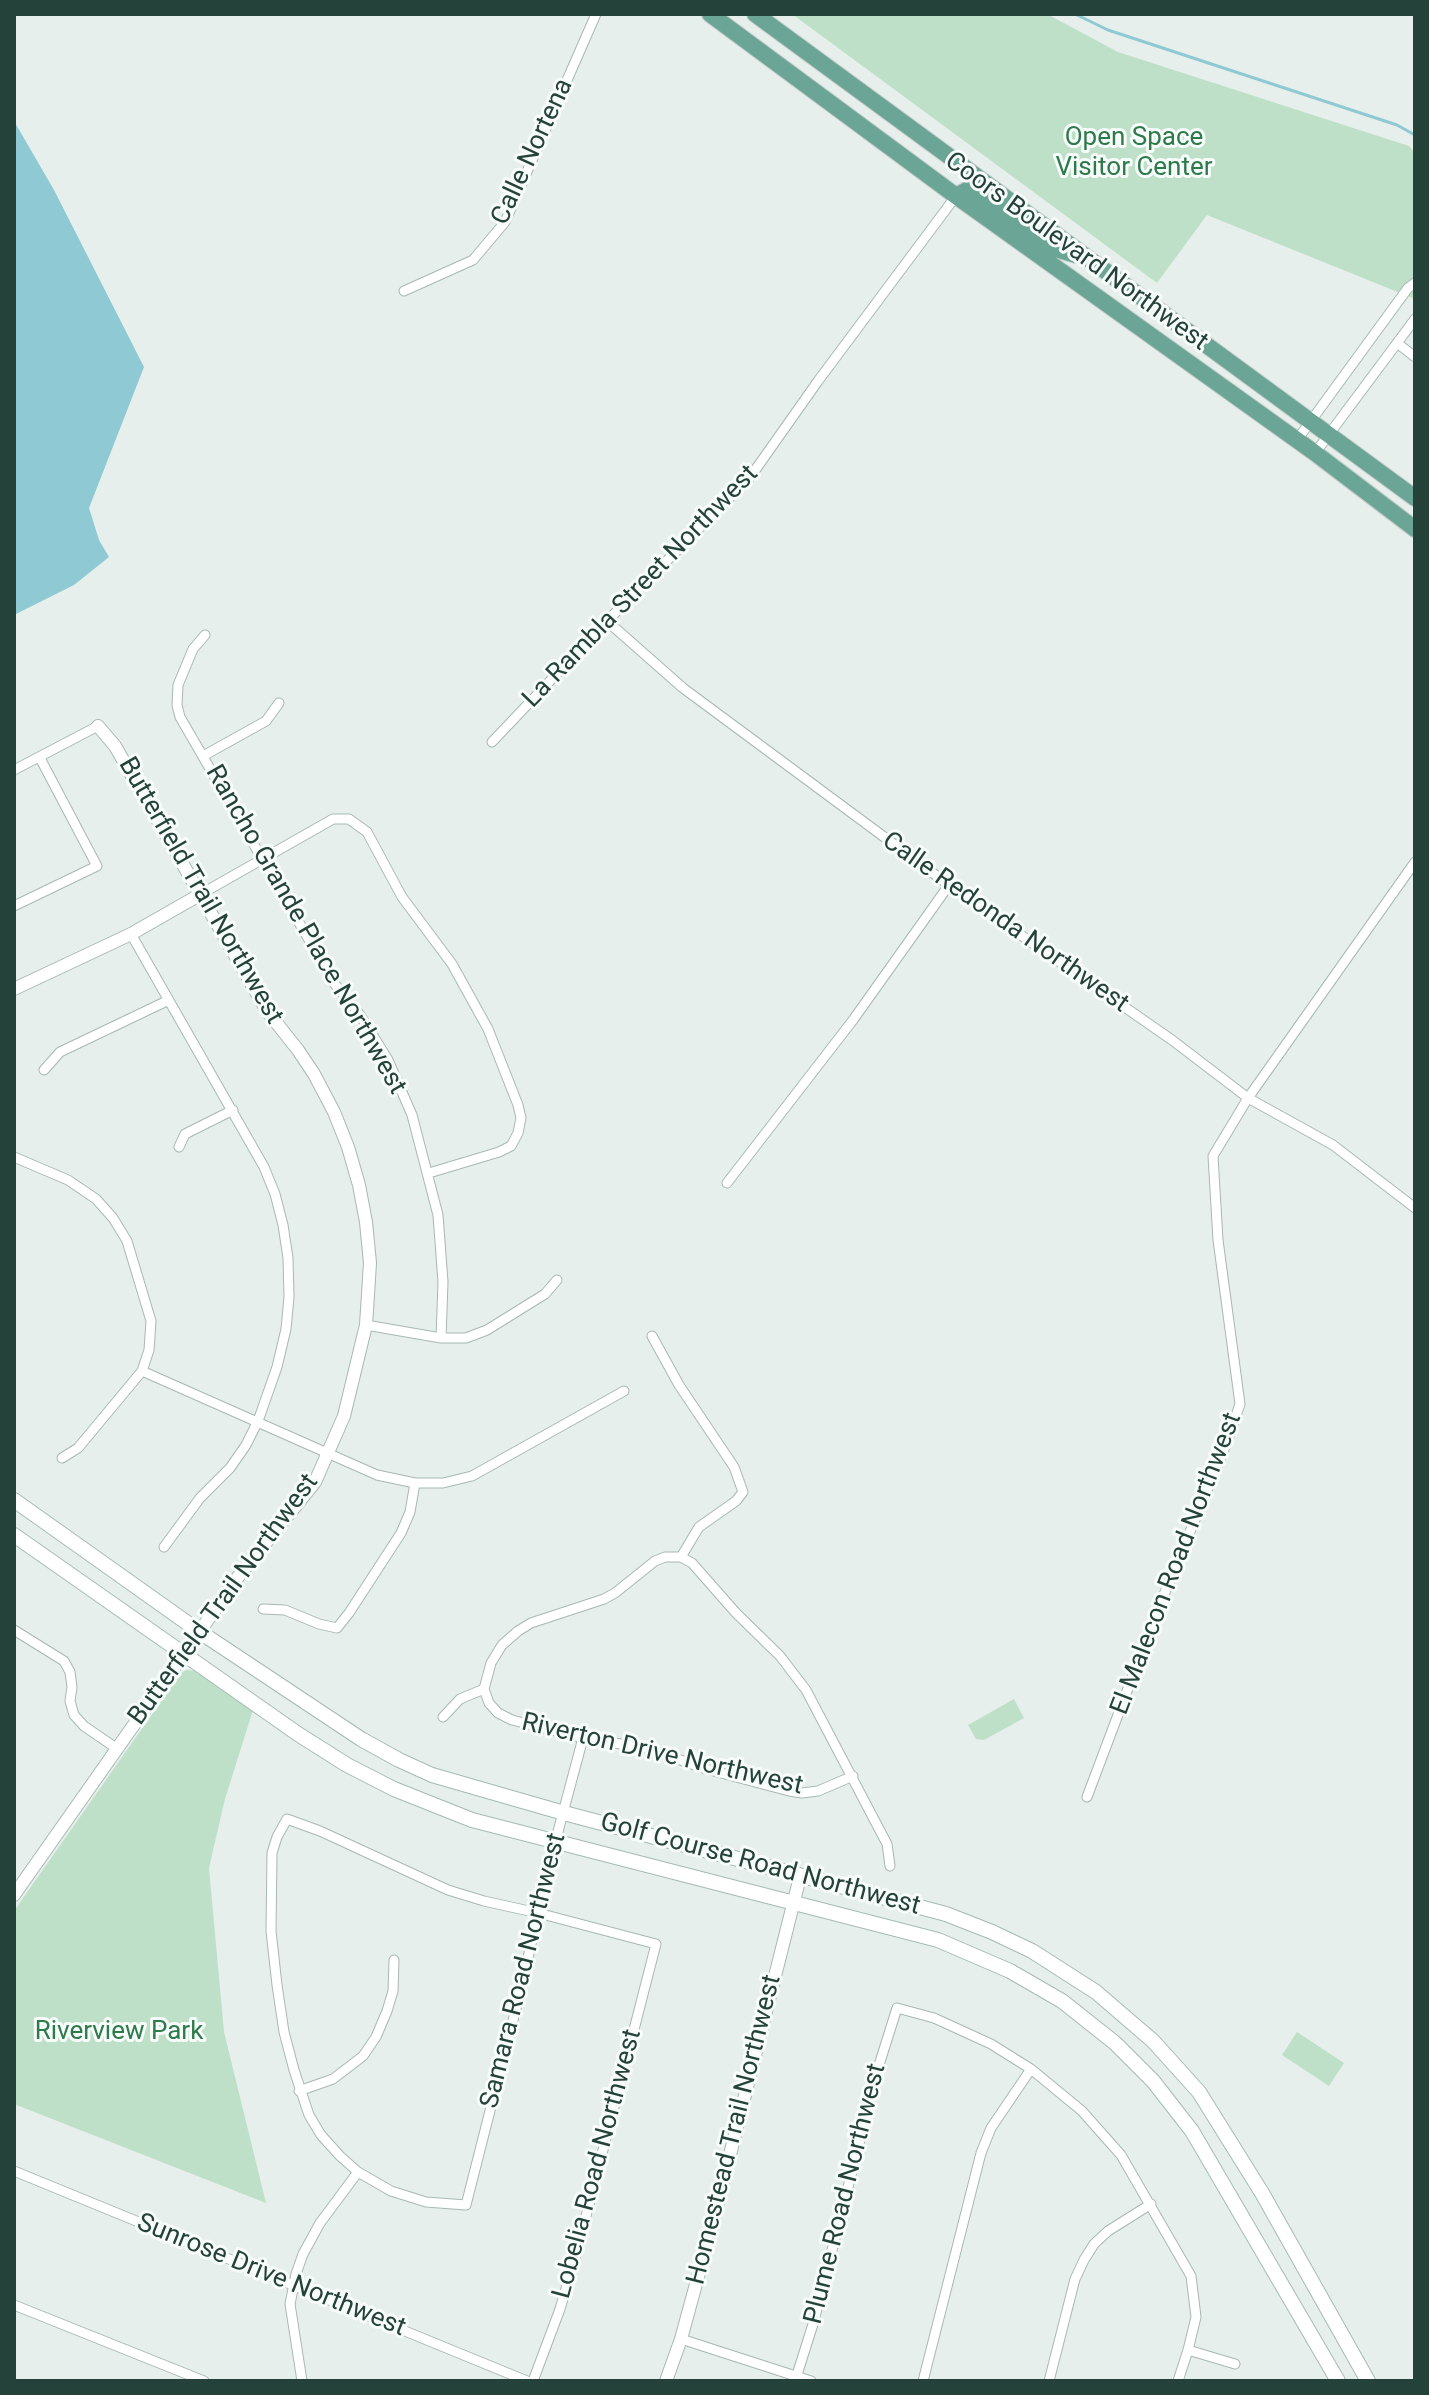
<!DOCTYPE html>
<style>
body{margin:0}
#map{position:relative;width:1429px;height:2395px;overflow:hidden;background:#e6efeb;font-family:Roboto,sans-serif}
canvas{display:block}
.frame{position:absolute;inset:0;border:16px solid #24423a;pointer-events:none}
</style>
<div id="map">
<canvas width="1429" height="2395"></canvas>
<div class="frame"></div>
</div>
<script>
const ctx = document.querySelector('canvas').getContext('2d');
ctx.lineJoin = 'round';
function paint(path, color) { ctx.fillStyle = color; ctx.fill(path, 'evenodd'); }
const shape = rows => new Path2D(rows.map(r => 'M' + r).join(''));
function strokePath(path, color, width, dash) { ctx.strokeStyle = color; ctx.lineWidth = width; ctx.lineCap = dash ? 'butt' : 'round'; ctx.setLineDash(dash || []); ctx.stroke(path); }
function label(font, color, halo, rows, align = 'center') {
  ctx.font = font + ' Roboto,sans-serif'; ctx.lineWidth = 6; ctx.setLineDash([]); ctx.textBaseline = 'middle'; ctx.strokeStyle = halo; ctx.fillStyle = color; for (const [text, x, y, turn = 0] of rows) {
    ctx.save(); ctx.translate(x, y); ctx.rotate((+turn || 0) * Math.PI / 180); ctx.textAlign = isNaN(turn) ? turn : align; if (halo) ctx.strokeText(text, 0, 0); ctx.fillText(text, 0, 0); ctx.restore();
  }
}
paint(shape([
 [792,14,1047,14,1118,52,1409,146,1415,153,1415,299,1207,215,1157,283],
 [186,1670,199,1671,253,1710,225,1799,209,1868,224,2032,266,2203,14,2104,14,1911,181,1673],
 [1014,1699,1024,1718,984,1740,976,1739,968,1725],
 [1297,2032,1344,2063,1329,2086,1282,2055]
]), '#bfe0c8');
paint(shape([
 [14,121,54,190,144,367,89,508,99,540,109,557,74,585,14,615]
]), '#8ec9d4');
strokePath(shape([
 [1075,14,1108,30,1397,125,1415,135]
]), '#8ec9d4', 3);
const minor = shape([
 [404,291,473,260,505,222,596,14],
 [1397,343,1415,357],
 [1297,440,1408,288,1415,283],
 [1315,453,1415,319],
 [607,621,683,688,949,885,1172,1040,1248,1098,1333,1145,1415,1208],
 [205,635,193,649,178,685,177,705,180,717,334,983,360,1015,388,1060,412,1115,438,1215,443,1282,441,1338],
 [492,742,607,621,751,476,818,381,956,196],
 [203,756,266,721,279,703],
 [14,770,98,726],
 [201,894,333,819,349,819,367,832,402,897,452,964,488,1029,518,1105,521,1118,518,1133,511,1146,499,1152,429,1173],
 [14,906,97,866,40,758],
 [131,934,264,1167,275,1194,283,1225,288,1258,289,1297,286,1329,277,1367,258,1421,246,1445,230,1468,200,1498,164,1547],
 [44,1070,60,1052,169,1000],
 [179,1147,185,1134,233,1110],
 [14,1157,68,1180,96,1199,113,1218,127,1241,151,1321,149,1350,142,1371,78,1448,62,1458],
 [727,1183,853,1020,949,885],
 [366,1325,441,1338,466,1338,487,1330,545,1294,557,1280],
 [142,1371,377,1475,415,1483,443,1483,472,1476,624,1391],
 [681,1557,692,1563,736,1613,780,1656,806,1690,887,1844,890,1866],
 [263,1609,285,1610,319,1624,337,1628,349,1613,401,1533,410,1512,415,1483],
 [14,1630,64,1661,70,1672,72,1687,70,1701,74,1715,84,1726,116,1748],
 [484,1689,489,1703,498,1713,512,1720,583,1738,646,1748,706,1769,789,1791,802,1793,818,1791,853,1776],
 [443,1717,460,1699,484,1689,491,1663,502,1645,518,1631,531,1623,604,1599,615,1593,655,1561,665,1557,681,1557,699,1527,736,1501,743,1492,734,1467,679,1385,652,1336],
 [1087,1797,1156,1614,1227,1442,1240,1404,1218,1240,1213,1156,1248,1098,1415,862],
 [299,2091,333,2079,363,2056,376,2037,387,2011,393,1991,394,1960],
 [14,2171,527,2381],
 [14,2305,204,2381],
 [681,2339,811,2381],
 [1188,2350,1235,2364],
 [302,2381,290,2304,296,2274,303,2254,320,2223,358,2172],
 [533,2381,560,2309,577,2251,656,1944,538,1913,484,1901,448,1890,320,1831,287,1819,277,1837,272,1853,271,1931,277,1985,284,2032,294,2070,309,2115,321,2135,340,2156,358,2172,391,2191,426,2202,466,2205,522,1985,535,1926,538,1913,552,1854,583,1738],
 [795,2381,814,2321,879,2065,897,2008,934,2018,991,2044,1031,2069,1082,2111,1121,2155,1191,2276,1196,2317,1188,2350,1178,2381],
 [923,2381,981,2153,991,2128,1031,2069],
 [1049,2381,1075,2279,1084,2260,1094,2244,1108,2231,1151,2204]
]);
const tertiary = shape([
 [14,989,131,934,201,894],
 [14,1895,238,1577,315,1482,344,1416,366,1325,370,1263,366,1222,359,1185,348,1147,334,1112,314,1074,298,1050,267,1011,115,746,98,726],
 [666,2381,681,2339,714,2218,800,1877]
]);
const secondary = shape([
 [14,1500,200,1632,361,1739,399,1760,432,1775,564,1813,946,1914,992,1932,1032,1951,1096,1992,1153,2041,1199,2092,1262,2193,1368,2381],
 [14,1535,298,1734,347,1765,394,1789,472,1820,938,1940,1010,1971,1062,2001,1115,2043,1153,2081,1192,2131,1338,2381]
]);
const primary = shape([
 [710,14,956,196,1315,453,1415,529],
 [755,14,1415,498],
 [956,196,967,190,974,192,1056,249,1076,255]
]);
strokePath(minor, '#a8b8b2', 11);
strokePath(tertiary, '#a8b8b2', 14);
strokePath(secondary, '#a4bbb3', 16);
strokePath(primary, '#c2cac8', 18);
strokePath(minor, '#fff', 9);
strokePath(tertiary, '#fff', 12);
strokePath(secondary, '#fff', 14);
strokePath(primary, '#6aa596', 16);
label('26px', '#2d7a4b', '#f7fbf9', [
 ["Open Space",1134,138],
 ["Visitor Center",1134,168],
 ["Riverview Park",119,2032]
]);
label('26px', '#24423a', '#f7fbf9', [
 ["Calle Nortena",533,152,-65],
 ["Coors Boulevard Northwest",1076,252,36],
 ["La Rambla Street Northwest",641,587,-46],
 ["Butterfield Trail Northwest",200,891,60],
 ["Calle Redonda Northwest",1005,923,35],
 ["Rancho Grande Place Northwest",305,930,60],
 ["El Malecon Road Northwest",1177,1564,-69],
 ["Butterfield Trail Northwest",224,1600,-54],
 ["Riverton Drive Northwest",662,1755,13],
 ["Golf Course Road Northwest",760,1865,15],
 ["Samara Road Northwest",524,1971,-76],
 ["Homestead Trail Northwest",735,2130,-76],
 ["Lobelia Road Northwest",598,2164,-75],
 ["Plume Road Northwest",846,2194,-76],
 ["Sunrose Drive Northwest",271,2276,22]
]);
</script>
